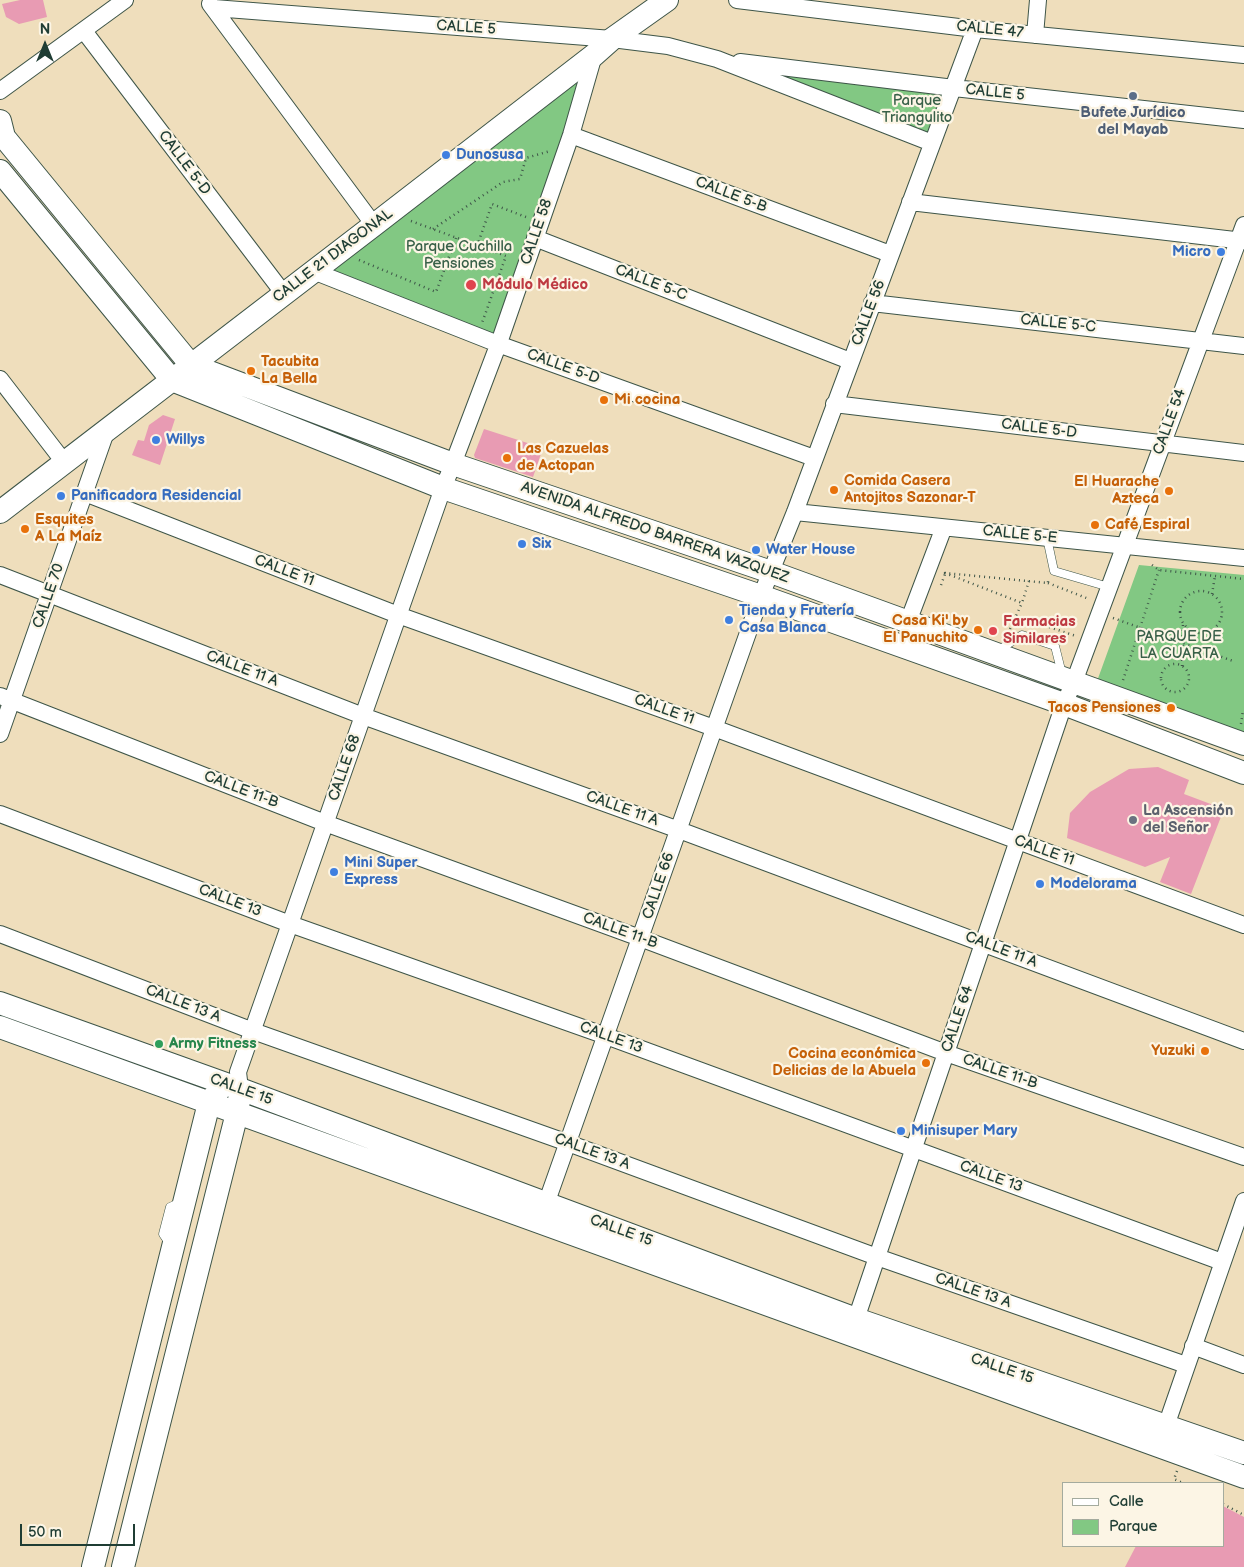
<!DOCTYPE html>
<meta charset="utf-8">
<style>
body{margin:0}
#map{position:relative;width:1244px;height:1567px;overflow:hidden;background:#efdebc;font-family:"Balsamiq Sans",sans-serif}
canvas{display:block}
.legend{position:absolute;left:1062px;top:1482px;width:162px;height:65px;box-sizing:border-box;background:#fcf5e5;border:1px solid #a4ab9e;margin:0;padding:6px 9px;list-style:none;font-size:15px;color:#1f3d34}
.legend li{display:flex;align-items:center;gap:10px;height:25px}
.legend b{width:25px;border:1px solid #a4ab9e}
.north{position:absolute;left:20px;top:20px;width:50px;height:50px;-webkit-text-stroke:4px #fcf5e5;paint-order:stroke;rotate:0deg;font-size:14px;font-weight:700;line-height:20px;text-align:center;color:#1f3d34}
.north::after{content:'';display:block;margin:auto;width:18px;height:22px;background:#1f3d34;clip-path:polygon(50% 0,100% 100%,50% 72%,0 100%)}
.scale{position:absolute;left:20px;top:1524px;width:115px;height:22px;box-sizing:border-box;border:2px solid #1f3d34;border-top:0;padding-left:6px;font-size:15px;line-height:18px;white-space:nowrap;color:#1f3d34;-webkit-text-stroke:4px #fcf5e5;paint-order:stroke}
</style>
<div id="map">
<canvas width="1244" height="1567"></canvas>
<ul class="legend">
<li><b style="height:6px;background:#fff"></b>Calle</li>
<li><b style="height:14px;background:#82c883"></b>Parque</li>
</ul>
<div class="north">N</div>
<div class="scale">50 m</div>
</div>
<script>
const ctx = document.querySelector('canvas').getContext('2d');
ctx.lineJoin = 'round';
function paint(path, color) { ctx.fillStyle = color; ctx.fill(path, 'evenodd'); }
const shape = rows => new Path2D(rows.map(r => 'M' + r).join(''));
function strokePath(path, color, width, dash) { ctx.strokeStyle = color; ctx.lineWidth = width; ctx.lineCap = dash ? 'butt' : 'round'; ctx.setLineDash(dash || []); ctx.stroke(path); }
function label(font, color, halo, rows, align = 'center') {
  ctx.font = font + ' "Balsamiq Sans",sans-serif'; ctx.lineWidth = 4.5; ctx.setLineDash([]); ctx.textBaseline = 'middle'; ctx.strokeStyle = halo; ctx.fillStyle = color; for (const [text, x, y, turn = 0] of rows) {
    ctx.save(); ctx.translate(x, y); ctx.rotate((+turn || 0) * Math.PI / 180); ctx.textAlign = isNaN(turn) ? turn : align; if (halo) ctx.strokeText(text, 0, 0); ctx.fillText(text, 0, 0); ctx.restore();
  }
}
paint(shape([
 [587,65,500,340,328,272],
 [759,69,946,92,930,137],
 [1139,565,1244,575,1244,740,1096,684]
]), '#82c883');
paint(shape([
 [20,0,43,0,47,17,19,24,6,17,2,4],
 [163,415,175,419,160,465,132,455,138,440,144,441,149,425],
 [484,429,543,448,533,477,475,458,474,455],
 [1158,767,1189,780,1184,794,1224,809,1191,894,1160,882,1170,857,1145,867,1067,838,1070,813,1090,792,1129,769],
 [1223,1506,1244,1517,1244,1567,1125,1567,1136,1546,1223,1546]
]), '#e89bb3');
const lane = shape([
 [1047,538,1054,571,1109,587],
 [999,650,1022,635,1055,646,1062,674],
 [169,1243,163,1234,170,1207,181,1202]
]);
const street = shape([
 [737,0,975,29,1244,55],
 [210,4,374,225],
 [214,8,612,39,668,46,717,59,932,143],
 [84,31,284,294],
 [1035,35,1038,0],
 [740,62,954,88,1244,120],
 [0,91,125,0],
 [571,135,890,254],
 [910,202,1244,241],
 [535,238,850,361],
 [313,271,498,344,814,458],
 [872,303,1244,346],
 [0,379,64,462],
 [834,404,1244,453],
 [85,493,398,615,714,728,1244,925],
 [795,512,1244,558],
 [0,575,363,716,679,830,1244,1041],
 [908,622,941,535,943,528],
 [0,696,325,823,640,938,946,1053,1244,1157],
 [0,734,107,429],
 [0,814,290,924,606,1036,1222,1262],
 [0,934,253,1031,568,1143,877,1257,1186,1365],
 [240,1089,238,1072,443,488,453,464,500,340,571,135,594,55],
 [546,1204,761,596,795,512,975,29],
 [853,1328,1064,704,1074,682,1244,225],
 [1193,1346,1244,1365],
 [1166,1426,1244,1201]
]);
const secondary = shape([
 [0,121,4,137,191,365,453,464,771,572,1244,744],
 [0,171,172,380,443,488,761,596,1064,704,1244,773],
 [0,512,374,225,594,55,612,39,667,0],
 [0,1003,240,1089,856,1319,1244,1453],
 [0,1027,1244,1477],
 [93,1567,209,1103,219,1090],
 [123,1567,237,1113,239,1100]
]);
strokePath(lane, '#3e5548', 9);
strokePath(street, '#3e5548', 18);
strokePath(secondary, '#3e5548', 24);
strokePath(shape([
 [411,221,506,256,482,323],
 [433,229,503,182,520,179,526,158,550,151],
 [477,246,492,204,526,217],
 [359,260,436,292,456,238],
 [1152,565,1159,570,1244,579],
 [1029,581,1022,603,945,573,1048,583,1048,581],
 [1048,583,1089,599],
 [941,585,945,574],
 '1180 612a21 21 0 1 1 42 0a21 21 0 1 1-42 0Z',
 [1212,594,1215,576],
 [1016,616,1076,636],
 [1113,618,1233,661],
 [1010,629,1022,603],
 '1161 678a14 14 0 1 1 28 0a14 14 0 1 1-28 0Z',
 [1182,666,1183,623],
 [1123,680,1159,570],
 [1241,724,1243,710],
 [1177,1471,1174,1479,1183,1483],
 [1223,1504,1244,1515]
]), '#3e5548', 2.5, [1, 4]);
strokePath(lane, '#fff', 8);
strokePath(street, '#fff', 16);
strokePath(secondary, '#fff', 22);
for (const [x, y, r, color] of [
 [1133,96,5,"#5c6f8a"],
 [446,155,5,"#3f7fe0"],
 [1221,252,5,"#3f7fe0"],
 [471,285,6,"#e0444e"],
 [251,371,5,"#e8710a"],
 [604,400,5,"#e8710a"],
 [156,440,5,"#3f7fe0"],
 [507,458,5,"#e8710a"],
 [834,490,5,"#e8710a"],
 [1169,491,5,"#e8710a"],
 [61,496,5,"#3f7fe0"],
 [1095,525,5,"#e8710a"],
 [25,529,5,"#e8710a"],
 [522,544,5,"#3f7fe0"],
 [756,550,5,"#3f7fe0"],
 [729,620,5,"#3f7fe0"],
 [978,630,5,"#e8710a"],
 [993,631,5,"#e0444e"],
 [1171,708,5,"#e8710a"],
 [1133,820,5,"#6b7280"],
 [334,872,5,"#3f7fe0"],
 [1040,884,5,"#3f7fe0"],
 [159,1044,5,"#2e9e5b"],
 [1205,1051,5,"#e8710a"],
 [926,1063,5,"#e8710a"],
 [901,1131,5,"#3f7fe0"]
]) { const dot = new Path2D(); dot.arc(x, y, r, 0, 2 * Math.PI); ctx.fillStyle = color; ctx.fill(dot); strokePath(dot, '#fcf5e5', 2); }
label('15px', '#1f3d34', '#fcf5e5', [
 ["CALLE 5",466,28,4],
 ["CALLE 47",990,30,6],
 ["CALLE 5",995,93,6],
 ["CALLE 5-D",184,163,53],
 ["CALLE 5-B",731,195,21],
 ["CALLE 58",537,232,-71],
 ["CALLE 21 DIAGONAL",333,256,-37],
 ["CALLE 5-C",651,283,21],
 ["CALLE 56",869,313,-69],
 ["CALLE 5-C",1058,324,6],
 ["CALLE 5-D",563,367,20],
 ["CALLE 54",1170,422,-70],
 ["CALLE 5-D",1039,429,7],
 ["AVENIDA ALFREDO BARRERA VAZQUEZ",655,533,19],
 ["CALLE 5-E",1020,535,6],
 ["CALLE 11",284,571,21],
 ["CALLE 70",49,596,-71],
 ["CALLE 11 A",242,669,21],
 ["CALLE 11",664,710,20],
 ["CALLE 68",345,768,-71],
 ["CALLE 11-B",241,790,21],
 ["CALLE 11 A",622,809,20],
 ["CALLE 11",1044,851,20],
 ["CALLE 66",659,886,-71],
 ["CALLE 13",230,901,21],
 ["CALLE 11-B",620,931,20],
 ["CALLE 11 A",1001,950,21],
 ["CALLE 13 A",183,1004,21],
 ["CALLE 64",958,1019,-71],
 ["CALLE 13",611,1038,20],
 ["CALLE 11-B",1000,1072,19],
 ["CALLE 15",241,1090,20],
 ["CALLE 13 A",592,1152,20],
 ["CALLE 13",991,1177,20],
 ["CALLE 15",621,1231,20],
 ["CALLE 13 A",973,1291,19],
 ["CALLE 15",1002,1369,19]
]);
label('15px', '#386048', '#fcf5e5', [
 ["Parque",917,101],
 ["Triangulito",917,118],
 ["Parque Cuchilla",459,247],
 ["Pensiones",459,264],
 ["PARQUE DE",1179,637],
 ["LA CUARTA",1179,654]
]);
label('bold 15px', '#4e5e75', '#fcf5e5', [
 ["Bufete Jurídico",1133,113],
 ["del Mayab",1133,130]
]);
label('bold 15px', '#366cbe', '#fcf5e5', [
 ["Dunosusa",456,155],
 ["Micro",1211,252,"right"],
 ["Willys",166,440],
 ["Panificadora Residencial",71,496],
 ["Six",532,544],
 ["Water House",766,550],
 ["Tienda y Frutería",739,611],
 ["Casa Blanca",739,628],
 ["Mini Super",344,863],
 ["Express",344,880],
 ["Modelorama",1050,884],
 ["Minisuper Mary",911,1131]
], 'left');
label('bold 15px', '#be3a42', '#fcf5e5', [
 ["Módulo Médico",482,285],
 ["Farmacias",1003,622],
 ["Similares",1003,639]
], 'left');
label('bold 15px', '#c56008', '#fcf5e5', [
 ["Tacubita",261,362],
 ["La Bella",261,379],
 ["Mi cocina",614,400],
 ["Las Cazuelas",517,449],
 ["de Actopan",517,466],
 ["Comida Casera",844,481],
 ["Antojitos Sazonar-T",844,498],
 ["El Huarache",1159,482,"right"],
 ["Azteca",1159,499,"right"],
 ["Esquites",35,520],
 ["A La Maíz",35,537],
 ["Café Espiral",1105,525],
 ["Casa Ki' by",968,621,"right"],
 ["El Panuchito",968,638,"right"],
 ["Tacos Pensiones",1161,708,"right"],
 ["Yuzuki",1195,1051,"right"],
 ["Cocina económica",916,1054,"right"],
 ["Delicias de la Abuela",916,1071,"right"]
], 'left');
label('bold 15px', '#5b616d', '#fcf5e5', [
 ["La Ascensión",1143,811],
 ["del Señor",1143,828]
], 'left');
label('bold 15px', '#27864d', '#fcf5e5', [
 ["Army Fitness",169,1044]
], 'left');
</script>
